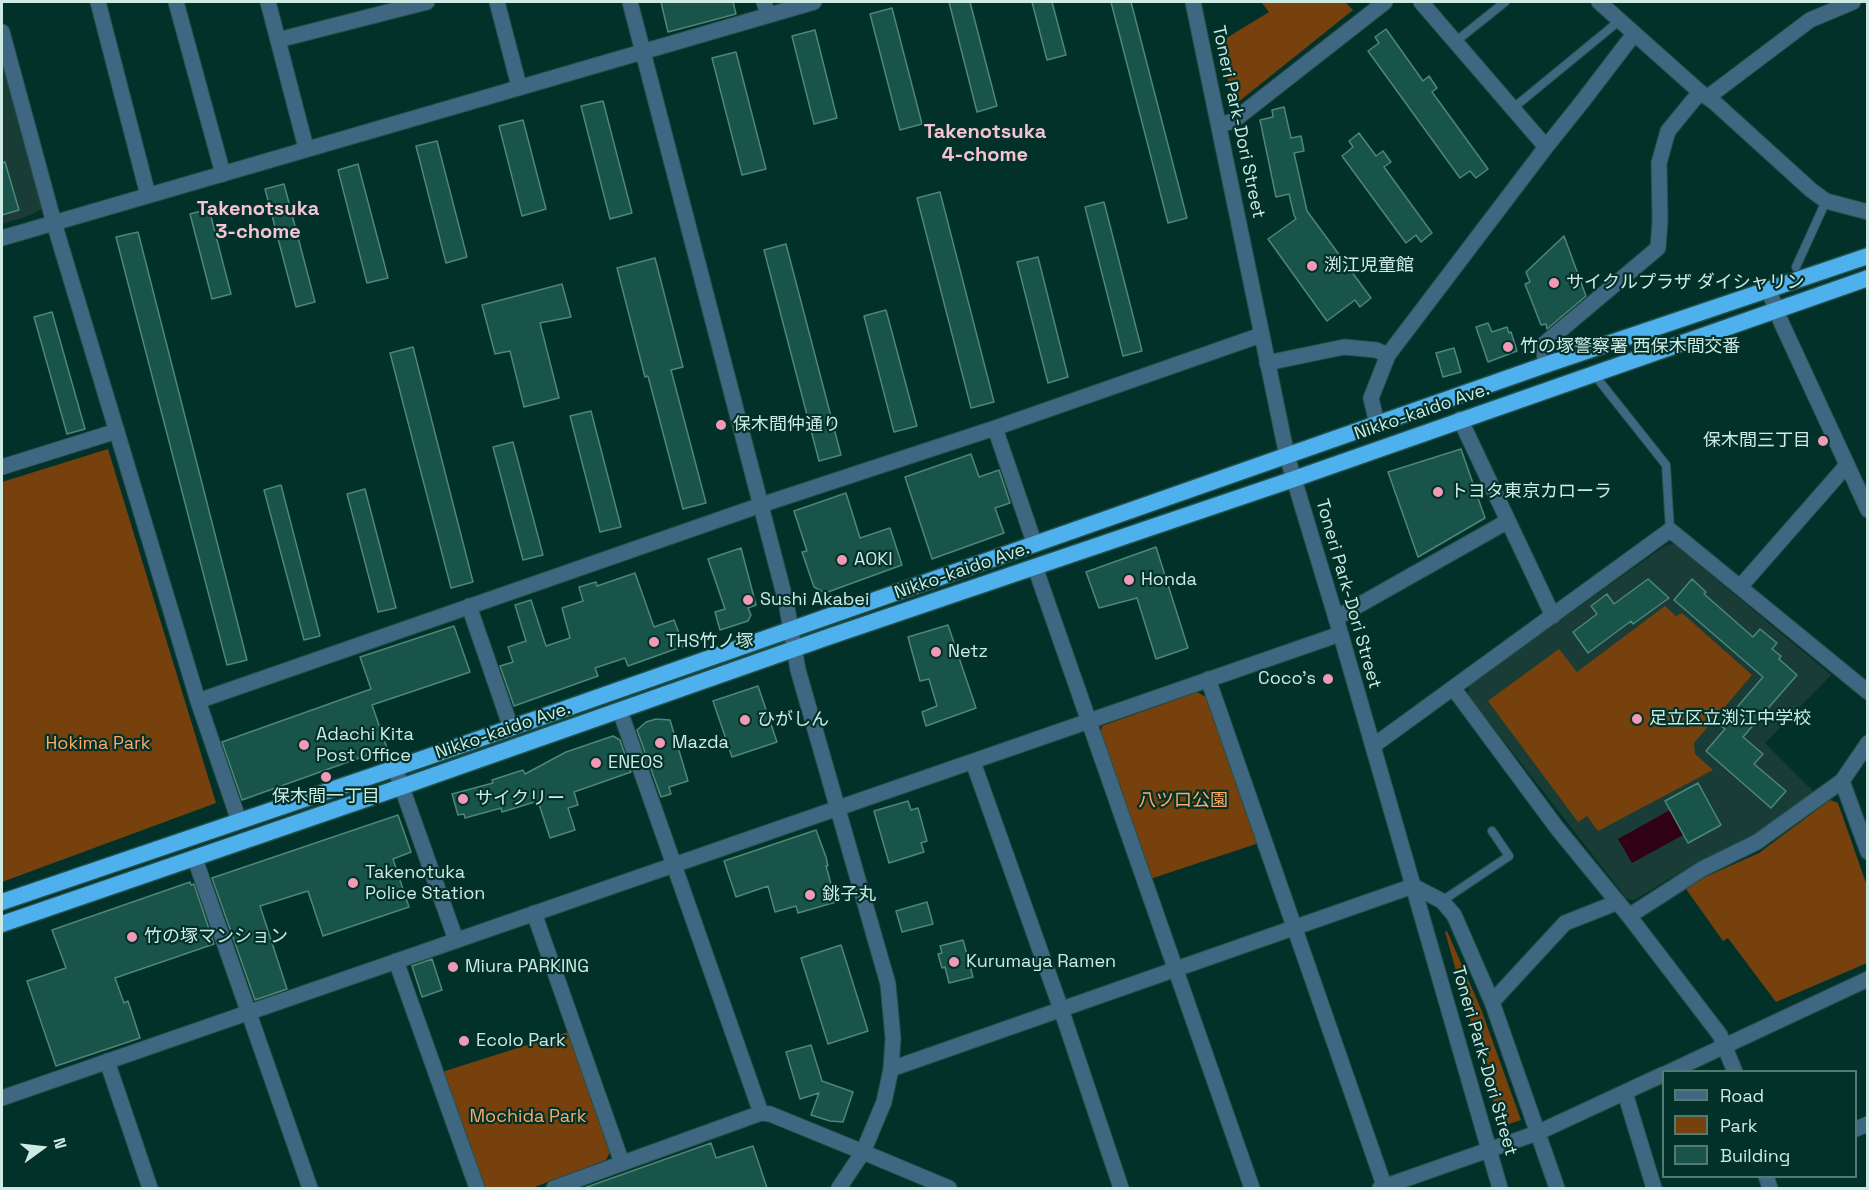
<!DOCTYPE html>
<meta charset="utf-8">
<style>
body{margin:0}
#map{position:relative;width:1869px;height:1190px;overflow:hidden;background:#02312a;font-family:"Space Grotesk",sans-serif}
canvas{display:block}
.frame{position:absolute;inset:0;border:3px solid #cdeae3;pointer-events:none}
.legend{position:absolute;left:1662px;top:1070px;width:195px;height:108px;box-sizing:border-box;background:#02312a;border:2px solid #537b74;margin:0;padding:8px 10px;list-style:none;font-size:18px;color:#cdeae3}
.legend li{display:flex;align-items:center;gap:12px;height:30px}
.legend b{width:30px;border:2px solid #537b74}
.north{position:absolute;left:12px;top:1118px;width:60px;height:60px;-webkit-text-stroke:4px #02312a;paint-order:stroke;rotate:75deg;font-size:16px;font-weight:700;line-height:24px;text-align:center;color:#cdeae3}
.north::after{content:'';display:block;margin:auto;width:21px;height:27px;background:#cdeae3;clip-path:polygon(50% 0,100% 100%,50% 72%,0 100%)}
</style>
<div id="map">
<canvas width="1869" height="1190"></canvas>
<div class="frame"></div>
<ul class="legend">
<li><b style="height:8px;background:#406782"></b>Road</li>
<li><b style="height:16px;background:#76410c"></b>Park</li>
<li><b style="height:16px;background:#19544a"></b>Building</li>
</ul>
<div class="north">N</div>
</div>
<script>
const ctx = document.querySelector('canvas').getContext('2d');
ctx.lineJoin = 'round';
function paint(path, color) { ctx.fillStyle = color; ctx.fill(path, 'evenodd'); }
const shape = rows => new Path2D(rows.map(r => 'M' + r).join(''));
function strokePath(path, color, width, dash) { ctx.strokeStyle = color; ctx.lineWidth = width; ctx.lineCap = dash ? 'butt' : 'round'; ctx.setLineDash(dash || []); ctx.stroke(path); }
function label(font, color, halo, rows, align = 'center') {
  ctx.font = font + ' "Space Grotesk","Noto Sans JP",sans-serif'; ctx.lineWidth = 4.5; ctx.setLineDash([]); ctx.textBaseline = 'middle'; ctx.strokeStyle = halo; ctx.fillStyle = color; for (const [text, x, y, turn = 0] of rows) {
    ctx.save(); ctx.translate(x, y); ctx.rotate((+turn || 0) * Math.PI / 180); ctx.textAlign = isNaN(turn) ? turn : align; if (halo) ctx.strokeText(text, 0, 0); ctx.fillText(text, 0, 0); ctx.restore();
  }
}
paint(shape([
 [2,53,44,208,31,215,2,224],
 [1674,544,1831,675,1765,743,1814,792,1752,835,1696,863,1634,900,1627,899,1468,695,1469,685,1666,545]
]), '#193d36');
paint(shape([
 [1261,2,1345,2,1353,10,1237,103,1232,100,1220,42,1269,12],
 [108,449,216,803,2,882,2,482],
 [1665,606,1676,616,1682,613,1752,675,1694,743,1695,754,1713,770,1598,831,1587,816,1578,822,1488,701,1559,649,1577,672],
 [1197,692,1206,697,1259,843,1150,879,1100,737,1102,726],
 [1830,800,1838,803,1867,886,1867,963,1776,1002,1728,938,1723,941,1686,889,1703,878,1759,853],
 [1447,931,1481,1009,1521,1120,1503,1126,1500,1125,1445,932],
 [568,1032,610,1152,606,1160,532,1188,483,1188,442,1072]
]), '#76410c');
paint(shape([
 [1670,810,1683,835,1632,863,1618,839]
]), '#300015');
const building = shape([
 [661,2,733,2,736,14,668,32,661,2],
 [949,2,970,2,997,106,977,112,949,2],
 [1032,2,1052,2,1066,55,1047,60,1032,2],
 [1111,2,1131,2,1187,218,1168,223,1111,2],
 [892,8,922,124,900,130,870,14,892,8],
 [1386,29,1423,81,1429,76,1437,88,1432,92,1488,169,1476,178,1470,171,1460,178,1368,51,1379,43,1375,37,1386,29],
 [815,30,837,118,814,124,792,36,815,30],
 [736,52,766,169,742,175,712,58,736,52],
 [603,101,632,213,610,219,581,106,603,101],
 [1284,107,1291,138,1301,136,1304,151,1294,153,1307,211,1371,298,1360,307,1355,300,1327,321,1268,239,1296,219,1294,215,1289,194,1276,197,1260,120,1273,117,1272,110,1284,107],
 [523,120,546,209,522,216,499,126,523,120],
 [1359,133,1376,156,1383,151,1391,162,1384,167,1432,233,1421,242,1416,235,1406,243,1342,156,1353,147,1349,141,1359,133],
 [437,141,467,257,446,263,416,146,437,141],
 [5,162,19,210,2,215,2,163,5,162],
 [358,164,388,278,367,283,338,170,358,164],
 [284,184,315,302,296,307,265,189,284,184],
 [940,192,994,402,971,408,917,198,940,192],
 [1104,202,1142,351,1123,356,1085,207,1104,202],
 [209,209,231,294,212,299,190,214,209,209],
 [138,232,247,660,227,665,116,237,138,232],
 [1564,236,1586,296,1547,329,1546,324,1541,325,1525,284,1530,282,1526,272,1564,236],
 [786,244,841,455,819,461,764,250,786,244],
 [1038,257,1068,377,1048,383,1017,262,1038,257],
 [655,258,683,367,671,370,706,503,683,509,648,376,645,377,617,268,655,258],
 [562,284,571,317,540,323,559,398,524,407,510,351,495,354,482,305,562,284],
 [886,310,917,426,894,432,864,316,886,310],
 [52,312,85,429,67,434,34,317,52,312],
 [1488,323,1492,332,1507,327,1509,333,1511,332,1517,351,1488,362,1476,327,1488,323],
 [413,347,473,582,451,588,390,353,413,347],
 [1454,348,1461,372,1443,377,1436,353,1454,348],
 [591,411,621,527,600,532,570,416,591,411],
 [513,442,543,555,523,560,493,447,513,442],
 [1461,449,1485,518,1418,557,1388,472,1461,449],
 [971,454,979,477,999,470,1010,503,995,508,1004,533,932,559,905,477,971,454],
 [281,485,320,636,304,640,264,490,281,485],
 [365,489,396,608,378,612,347,494,365,489],
 [846,493,860,538,890,528,902,565,825,593,814,587,802,552,807,551,794,511,846,493],
 [1156,547,1188,648,1156,659,1137,598,1099,608,1086,572,1156,547],
 [741,548,756,605,748,608,751,615,748,621,720,630,715,612,725,609,708,559,741,548],
 [635,573,654,627,674,620,684,646,628,666,625,658,595,668,598,676,514,706,500,666,513,662,508,647,526,641,515,605,531,600,546,646,570,638,562,608,583,601,579,587,596,582,597,586,635,573],
 [1648,579,1669,598,1633,624,1631,621,1588,653,1573,632,1597,614,1591,606,1607,594,1614,604,1648,579],
 [1692,579,1706,592,1704,594,1753,637,1760,629,1777,643,1772,649,1781,656,1779,659,1797,675,1743,737,1763,754,1754,764,1786,791,1771,808,1706,751,1725,729,1721,726,1763,677,1674,600,1692,579],
 [948,625,976,708,926,726,922,712,937,706,929,679,920,681,908,637,948,625],
 [454,626,470,672,372,705,387,748,242,800,222,742,371,689,360,657,454,626],
 [758,686,777,742,732,757,713,701,758,686],
 [656,719,670,720,688,781,669,787,671,794,661,797,637,730,646,722,656,719],
 [613,736,620,740,631,772,574,792,578,805,568,808,575,830,550,838,538,801,502,812,501,808,465,818,464,814,458,815,452,794,493,783,492,780,523,770,525,774,566,752,613,736],
 [1698,783,1721,825,1688,843,1665,801,1698,783],
 [908,801,911,810,918,808,927,841,921,843,924,852,889,863,874,811,908,801],
 [398,815,411,852,393,859,409,907,323,936,308,891,260,906,287,989,255,1000,212,878,398,815],
 [816,830,826,857,828,866,826,866,836,902,798,913,796,906,775,912,768,886,736,897,724,861,816,830],
 [190,882,191,885,194,884,214,944,115,978,124,1003,128,1001,140,1038,56,1066,27,981,66,968,52,930,190,882],
 [927,902,933,924,902,932,896,911,927,902],
 [963,940,973,977,949,983,945,967,942,968,938,954,942,953,940,946,963,940],
 [841,945,868,1031,828,1044,801,958,841,945],
 [432,959,442,990,422,997,412,966,432,959],
 [811,1045,822,1081,853,1092,843,1122,830,1121,811,1115,819,1093,800,1099,786,1052,811,1045],
 [711,1143,716,1158,753,1146,767,1188,584,1188,711,1143]
]);
paint(building, '#19544a');
strokePath(building, '#4e867a', 1.5);
const service = shape([
 [1455,42,1505,2],
 [1512,109,1619,21],
 [1796,267,1826,201],
 [1593,373,1666,465,1670,530],
 [1442,901,1509,856,1492,831]
]);
const minor = shape([
 [98,2,148,195],
 [176,2,223,174],
 [268,2,306,148],
 [497,2,519,86],
 [764,2,768,15],
 [1421,2,1546,147],
 [1599,2,1700,92,1714,102,1811,190,1826,201,1868,212],
 [2,32,54,223,198,701,239,821],
 [278,40,427,2],
 [1708,97,1810,20,1853,2],
 [1582,102,1634,34],
 [1220,125,1233,121,1385,2],
 [1267,363,1344,347,1376,350,1388,355],
 [1545,365,1544,344,1658,248,1660,220,1659,163,1668,131,1700,92],
 [1460,419,1553,616],
 [995,428,1035,545],
 [2,467,117,431],
 [1035,567,1252,1188],
 [1740,587,1847,465],
 [469,606,511,728],
 [1336,618,1508,521],
 [1208,679,1385,1188],
 [1454,689,1557,828,1629,916,1720,1035,1735,1072],
 [198,701,761,505,995,428,1261,335],
 [620,711,761,1113],
 [1373,746,1670,530,1868,692],
 [973,762,1061,1009,1121,1188],
 [395,768,456,940],
 [1842,781,1868,852],
 [534,913,622,1163],
 [1629,916,1702,869,1757,842,1842,781,1868,743],
 [396,961,477,1188],
 [1492,1002,1565,923,1618,902],
 [107,1061,150,1188],
 [891,1069,1413,886,1442,901,1454,915,1492,1002,1557,1188],
 [1625,1093,1654,1188],
 [2,1098,1340,634],
 [1856,1129,1868,1124],
 [1766,1176,1770,1188],
 [554,1188,761,1113,770,1114,863,1152]
]);
const tertiary = shape([
 [630,2,786,602,798,670,888,984,893,1038,891,1069,884,1102,863,1152,839,1188],
 [1193,2,1287,456,1336,618,1500,1188],
 [2,238,814,2],
 [1769,291,1781,322,1868,510],
 [1377,424,1371,398,1388,355,1546,147,1582,102],
 [195,859,310,1188],
 [1669,1072,1868,979],
 [863,1152,949,1188],
 [1380,1188,1537,1133,1664,1074]
]);
const trunk = shape([
 [2,902,422,759,1545,365,1868,256],
 [2,924,401,787,831,636,1294,479,1868,278]
]);
strokePath(service, '#224f48', 10);
strokePath(minor, '#224f48', 17);
strokePath(tertiary, '#224f48', 17);
strokePath(trunk, '#224f48', 19);
strokePath(service, '#406782', 8);
strokePath(minor, '#406782', 15);
strokePath(tertiary, '#406782', 15);
strokePath(trunk, '#4eb0ec', 16);
for (const [x, y, r, color] of [
 [1312,266,6,"#f09ab6"],
 [1554,283,6,"#f09ab6"],
 [1508,347,6,"#f09ab6"],
 [721,425,6,"#f09ab6"],
 [1823,441,6,"#f09ab6"],
 [1438,492,6,"#f09ab6"],
 [842,560,6,"#f09ab6"],
 [1129,580,6,"#f09ab6"],
 [748,600,6,"#f09ab6"],
 [654,642,6,"#f09ab6"],
 [936,652,6,"#f09ab6"],
 [1328,679,6,"#f09ab6"],
 [1637,719,6,"#f09ab6"],
 [745,720,6,"#f09ab6"],
 [660,743,6,"#f09ab6"],
 [304,745,6,"#f09ab6"],
 [596,763,6,"#f09ab6"],
 [326,777,6,"#f09ab6"],
 [463,799,6,"#f09ab6"],
 [353,883,6,"#f09ab6"],
 [810,895,6,"#f09ab6"],
 [132,937,6,"#f09ab6"],
 [954,962,6,"#f09ab6"],
 [453,967,6,"#f09ab6"],
 [464,1041,6,"#f09ab6"]
]) { const dot = new Path2D(); dot.arc(x, y, r, 0, 2 * Math.PI); ctx.fillStyle = color; ctx.fill(dot); strokePath(dot, '#02312a', 2); }
label('18px', '#cdeae3', '#02312a', [
 ["Toneri Park-Dori Street",1238,122,78],
 ["Nikko-kaido Ave.",1422,412,-19],
 ["Nikko-kaido Ave.",962,571,-19],
 ["Toneri Park-Dori Street",1348,594,74],
 ["Nikko-kaido Ave.",503,731,-19],
 ["Toneri Park-Dori Street",1484,1061,74]
]);
label('18px', '#cdeae3', '#02312a', [
 ["渕江児童館",1324,266],
 ["サイクルプラザ ダイシャリン",1566,283],
 ["竹の塚警察署 西保木間交番",1520,347],
 ["保木間仲通り",733,425],
 ["保木間三丁目",1811,441,"right"],
 ["トヨタ東京カローラ",1450,492],
 ["AOKI",854,560],
 ["Honda",1141,580],
 ["Sushi Akabei",760,600],
 ["THS竹ノ塚",666,642],
 ["Netz",948,652],
 ["Coco's",1316,679,"right"],
 ["足立区立渕江中学校",1649,719],
 ["ひがしん",757,720],
 ["Adachi Kita",316,735],
 ["Post Office",316,756],
 ["Mazda",672,743],
 ["ENEOS",608,763],
 ["保木間一丁目",326,797,"center"],
 ["サイクリー",475,799],
 ["Takenotuka",365,873],
 ["Police Station",365,894],
 ["銚子丸",822,895],
 ["竹の塚マンション",144,937],
 ["Kurumaya Ramen",966,962],
 ["Miura PARKING",465,967],
 ["Ecolo Park",476,1041]
], 'left');
label('18px', '#ffaa64', '#02312a', [
 ["Hokima Park",98,744],
 ["八ツ口公園",1183,801],
 ["Mochida Park",528,1117]
]);
label('bold 20px', '#f5c3d2', '#02312a', [
 ["Takenotsuka",985,133],
 ["4-chome",985,156],
 ["Takenotsuka",258,210],
 ["3-chome",258,233]
]);
</script>
